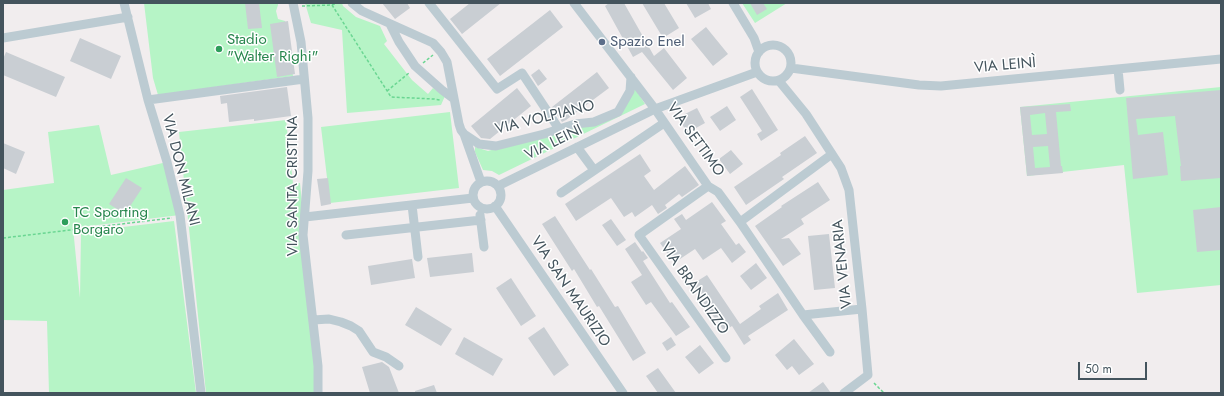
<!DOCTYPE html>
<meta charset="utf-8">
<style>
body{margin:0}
#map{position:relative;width:1224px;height:396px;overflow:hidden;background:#f1edee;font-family:Jost,sans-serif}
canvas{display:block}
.frame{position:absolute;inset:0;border:4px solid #44545d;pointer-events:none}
.scale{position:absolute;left:1078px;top:362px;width:69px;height:18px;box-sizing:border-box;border:2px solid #44545d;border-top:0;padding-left:5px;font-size:12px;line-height:14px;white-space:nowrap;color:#44545d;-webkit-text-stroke:3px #fff;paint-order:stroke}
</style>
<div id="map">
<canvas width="1224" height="396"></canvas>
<div class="frame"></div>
<div class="scale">50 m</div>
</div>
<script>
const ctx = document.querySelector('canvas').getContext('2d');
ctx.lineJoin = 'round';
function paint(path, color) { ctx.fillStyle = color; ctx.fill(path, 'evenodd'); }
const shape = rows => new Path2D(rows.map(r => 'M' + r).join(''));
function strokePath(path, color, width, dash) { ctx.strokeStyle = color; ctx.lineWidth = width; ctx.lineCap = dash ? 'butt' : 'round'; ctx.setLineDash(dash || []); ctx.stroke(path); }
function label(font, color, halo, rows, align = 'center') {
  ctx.font = font + ' Jost,sans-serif'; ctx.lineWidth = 3; ctx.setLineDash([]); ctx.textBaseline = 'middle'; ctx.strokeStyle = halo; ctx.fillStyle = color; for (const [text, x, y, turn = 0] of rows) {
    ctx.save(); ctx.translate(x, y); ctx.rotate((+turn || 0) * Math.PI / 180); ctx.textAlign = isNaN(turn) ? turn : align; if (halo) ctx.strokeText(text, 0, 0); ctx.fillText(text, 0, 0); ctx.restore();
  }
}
paint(shape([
 [144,3,278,3,278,5,276,11,278,19,285,21,293,76,158,95,153,78],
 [305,3,342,3,343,6,356,17,380,26,387,41,384,44,412,80,428,94,433,88,445,96,441,105,347,113,342,30,311,23],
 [742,3,787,3,755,23],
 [634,87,645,104,499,175,492,171,483,170,475,152,475,147,488,151,618,112],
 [1221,87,1221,285,1137,293,1124,165,1027,176,1020,107],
 [450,112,459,188,330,203,321,127],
 [286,120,293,183,300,183,318,366,318,393,206,393,179,132],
 [99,125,111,175,167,162,180,215,73,228,80,298,81,232,174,221,196,393,49,393,47,321,3,320,3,190,54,183,48,132]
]), '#b6f4c6');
paint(shape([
 [245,3,259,3,262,28,248,29],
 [382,3,407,3,410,8,395,19],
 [470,3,501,3,462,34,450,19],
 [609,3,624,3,654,56,664,48,687,78,673,90,642,52,633,57,605,6],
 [642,3,664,3,679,28,663,38],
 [686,3,708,3,711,9,695,18],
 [750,3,763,3,767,9,757,15],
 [550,10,563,27,500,76,487,59],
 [288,21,295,74,277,77,270,24],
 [706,27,728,54,713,66,691,39],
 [80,38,121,56,111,79,70,61],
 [6,52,65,77,56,97,3,75,3,59],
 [539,69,547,79,538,86,531,75],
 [597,72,609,88,566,120,562,122,552,107],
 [287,87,291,116,254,121,254,119,229,122,227,103,221,104,220,96],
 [517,88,531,106,490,139,481,138,471,126],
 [752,89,778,130,761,141,757,134,762,131,740,97],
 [1221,90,1221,178,1181,181,1180,166,1181,166,1175,116,1136,119,1138,135,1163,132,1168,175,1133,179,1126,98],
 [1070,104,1071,111,1056,112,1061,166,1062,166,1063,173,1027,176,1020,107],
 [1045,113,1047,134,1032,135,1030,115],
 [1048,146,1050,167,1035,168,1033,147],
 [727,106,736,120,720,131,710,117],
 [697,108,705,123,687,133,681,122,683,121,681,116],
 [805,136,817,153,782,177,784,179,746,205,734,187,781,155,780,153],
 [3,143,25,152,16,174,3,168],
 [731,150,743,164,730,174,719,159],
 [640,154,651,171,644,176,654,190,685,166,699,185,682,197,679,194,665,205,667,208,658,214,652,205,635,217,632,212,624,217,611,198,576,221,565,204],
 [126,178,142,188,125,214,109,204],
 [328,178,331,204,321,206,317,179],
 [818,182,830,200,801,219,804,224,781,239,789,238,801,254,783,266,755,226,782,207,781,206],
 [712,202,726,221,721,224,736,245,739,243,746,252,732,263,721,248,703,260,695,249,674,263,660,243,681,229,674,219,682,214,686,220],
 [1221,207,1221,250,1197,252,1193,210],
 [555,216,590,270,591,269,615,307,618,306,646,353,633,361,599,306,597,307,574,269,572,271,542,224],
 [611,219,626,240,617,246,602,225],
 [829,234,835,288,814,290,808,236],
 [635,242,642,252,643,251,648,258,643,261,670,303,672,302,690,327,676,336,651,302,646,305,631,282,642,275,625,249],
 [472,253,474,272,430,277,427,258],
 [412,259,415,278,371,285,368,266],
 [756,263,767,278,751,290,740,276],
 [707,275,740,324,761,309,759,306,778,293,788,310,748,336,751,340,744,345,732,326,724,331,691,285],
 [511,278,536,316,521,326,496,288],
 [416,307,452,329,441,346,405,325],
 [544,327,569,365,554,376,528,338],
 [464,337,503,359,493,376,455,354],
 [671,337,676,345,667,351,662,343],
 [794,339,814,364,799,375,792,366,787,370,775,355],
 [700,345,714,363,699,374,685,357],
 [382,362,389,367,399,393,370,393,362,367],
 [658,368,676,393,658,393,646,376],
 [823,382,831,393,808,393],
 [434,385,437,393,415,393,415,391]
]), '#c9ced3');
strokePath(shape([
 [332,5,391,97,434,99,440,100],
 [302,6,332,5,337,3],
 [423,63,433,55],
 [387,91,409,73],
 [3,238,172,218],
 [874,383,884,393]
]), '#6ad692', 1.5, [3, 2]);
strokePath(shape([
 [124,3,148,100,167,162,180,215,201,393],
 [293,3,301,42,308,118,308,171,303,235,318,366,318,393],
 [352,3,362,11,433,43,441,52,447,62,459,124,461,130,464,134,479,144,496,146,544,134,575,124,594,122,618,112,630,91,631,77],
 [429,3,497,89,522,73,559,129],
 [574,3,655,109,708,186,718,192,740,222,803,315,862,309],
 [733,3,754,38,759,52],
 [390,24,399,42,415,66,442,90,454,99],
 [3,38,128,17],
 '755 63a18 18 0 1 1 36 0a18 18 0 1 1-36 0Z',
 [791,68,919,85,941,86,1221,59],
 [1118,69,1120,90],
 [779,81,806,114,841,168,849,190,862,309,868,375,844,393],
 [148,100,304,79],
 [464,134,481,182],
 [577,147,594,170],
 '473 195a14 14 0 1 1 28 0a14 14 0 1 1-28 0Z',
 [498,186,655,109,757,72],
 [708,186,639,235,726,358],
 [561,193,664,123],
 [412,205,418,257],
 [495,206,623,393],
 [480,215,484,247],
 [305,217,473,198],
 [740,222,832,154],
 [346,235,481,220],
 [803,315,830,352],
 [313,320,329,319,341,322,351,326,359,331,373,352,386,357,399,366]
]), '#bccbd2', 9);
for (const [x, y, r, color] of [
 [602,42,4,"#5c6f8a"],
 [219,49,4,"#2e9e5b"],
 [65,222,4,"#2e9e5b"]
]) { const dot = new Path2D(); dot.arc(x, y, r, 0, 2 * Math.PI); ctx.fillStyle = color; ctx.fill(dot); strokePath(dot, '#fff', 1.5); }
label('15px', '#27864d', '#fff', [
 ["Stadio",227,40],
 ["\"Walter Righi\"",227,57],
 ["TC Sporting",73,213],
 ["Borgaro",73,230]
], 'left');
label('15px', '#4e5e75', '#fff', [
 ["Spazio Enel",610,42]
], 'left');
label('15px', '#44545d', '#fff', [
 ["VIA LEINÌ",1005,66,-5],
 ["VIA VOLPIANO",545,118,-14],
 ["VIA SETTIMO",695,140,54],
 ["VIA LEINÌ",554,143,-26],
 ["VIA DON MILANI",180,170,76],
 ["VIA SANTA CRISTINA",293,186,-90],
 ["VIA VENARIA",843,264,-96],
 ["VIA BRANDIZZO",694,289,55],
 ["VIA SAN MAURIZIO",570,292,56]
]);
</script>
